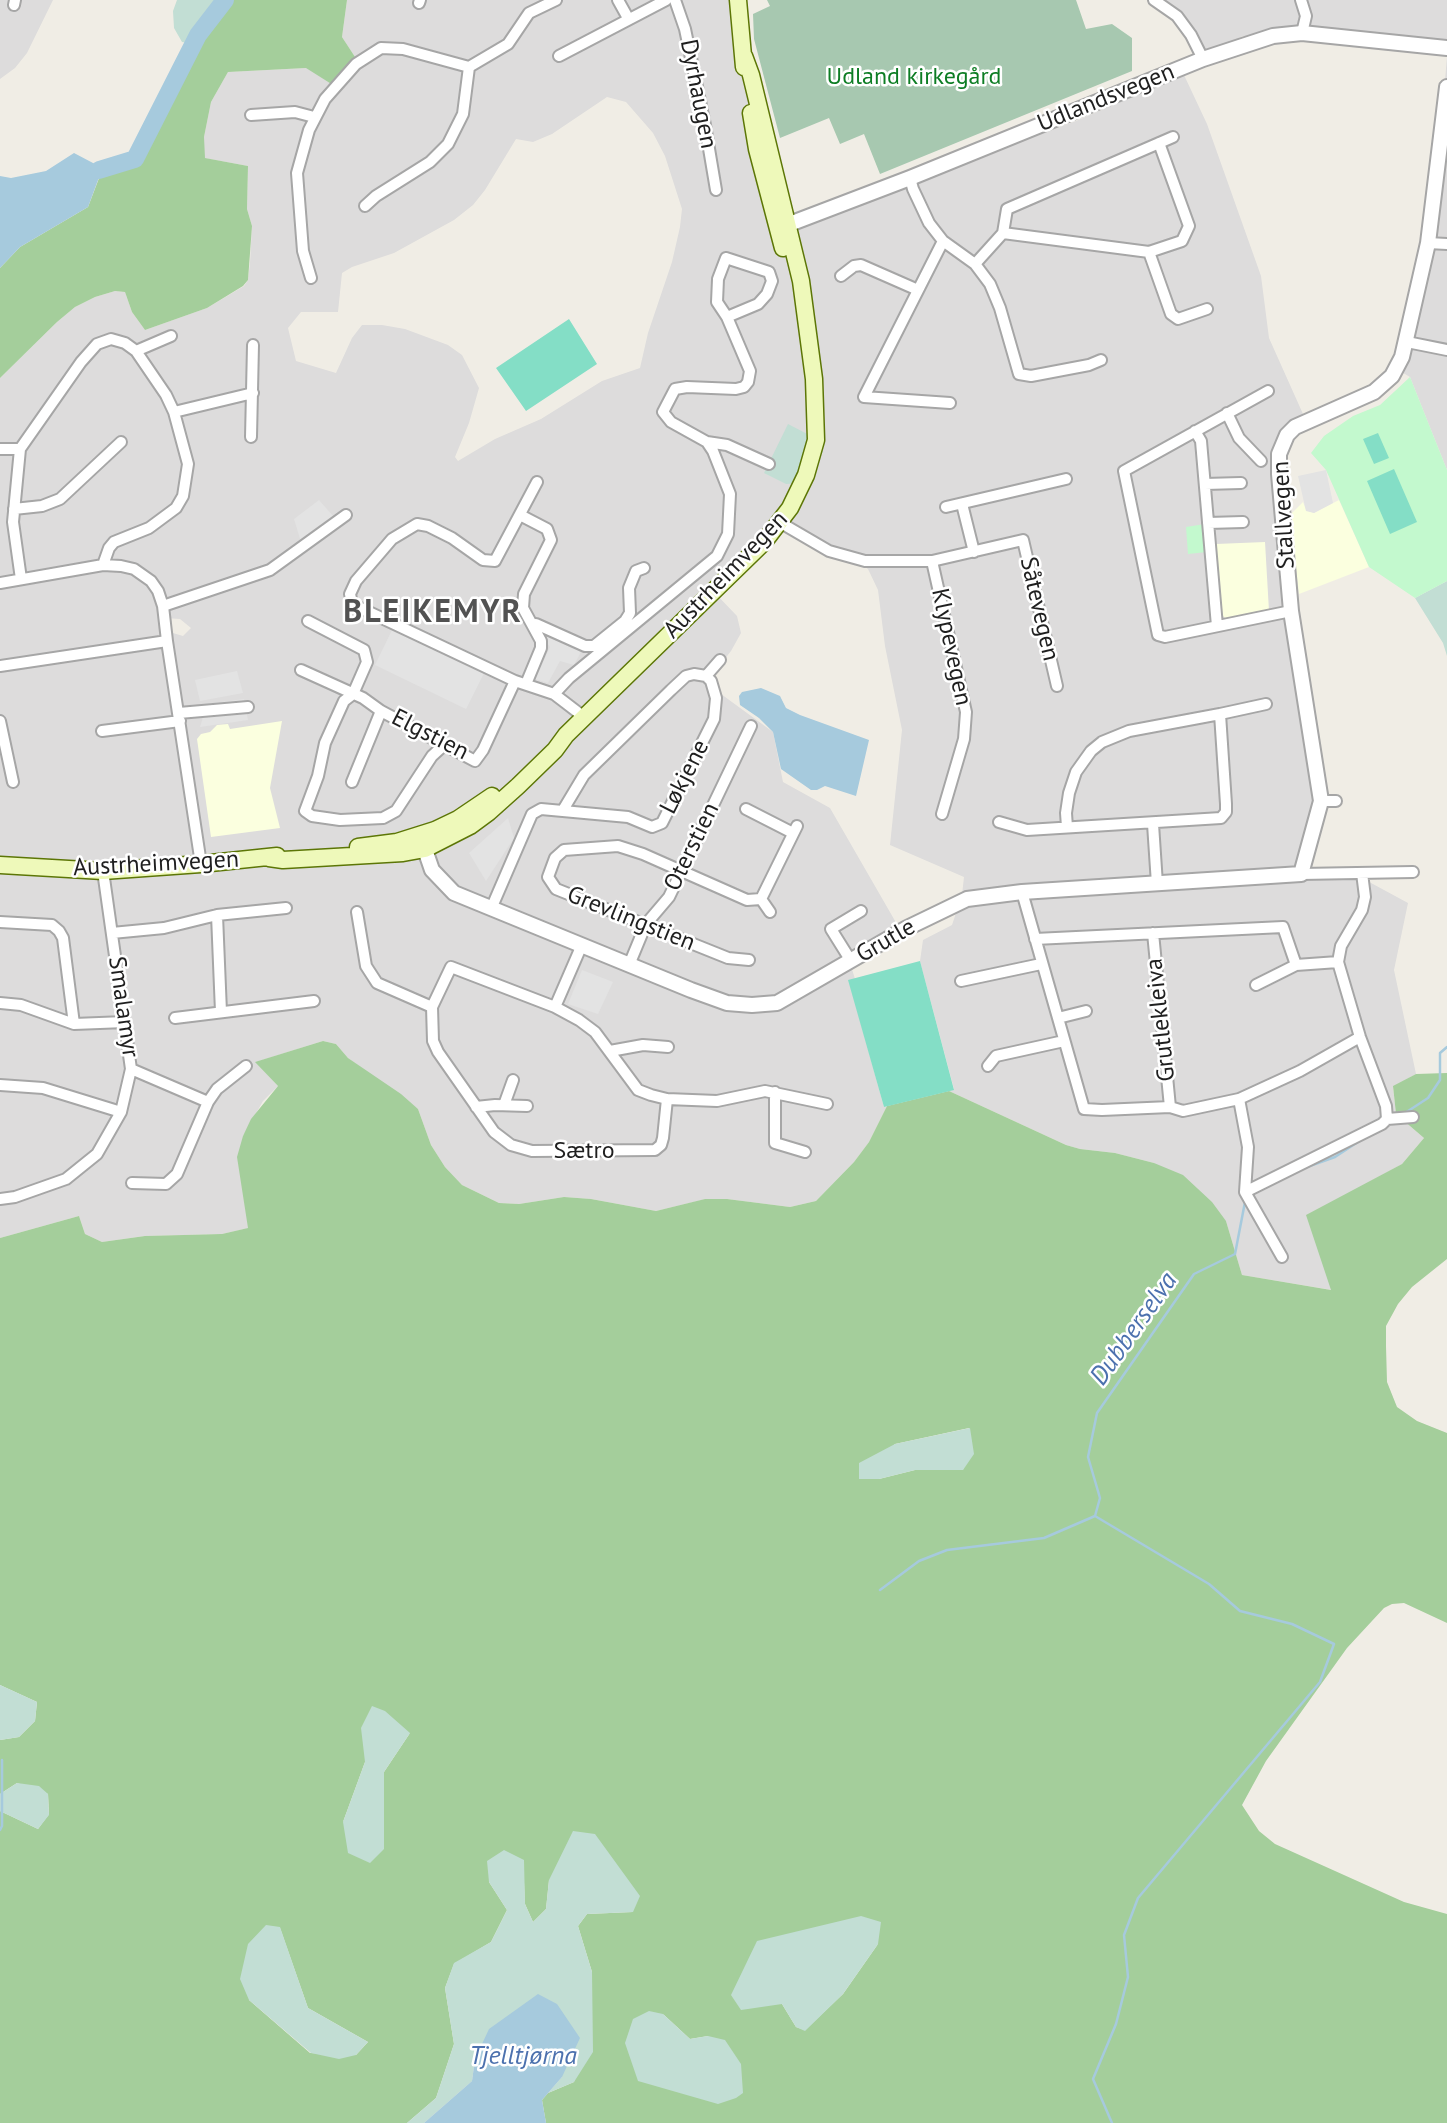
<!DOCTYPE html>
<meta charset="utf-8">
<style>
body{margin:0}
canvas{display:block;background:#f0ede5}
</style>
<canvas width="1447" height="2123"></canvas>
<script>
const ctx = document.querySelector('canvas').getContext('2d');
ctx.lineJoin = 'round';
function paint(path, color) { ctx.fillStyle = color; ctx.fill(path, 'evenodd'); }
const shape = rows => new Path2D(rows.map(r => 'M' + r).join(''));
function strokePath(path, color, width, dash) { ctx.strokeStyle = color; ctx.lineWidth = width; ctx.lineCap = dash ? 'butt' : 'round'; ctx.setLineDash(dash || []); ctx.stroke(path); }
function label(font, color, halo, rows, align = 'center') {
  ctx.font = font + ' "PT Sans",sans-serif'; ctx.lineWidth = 5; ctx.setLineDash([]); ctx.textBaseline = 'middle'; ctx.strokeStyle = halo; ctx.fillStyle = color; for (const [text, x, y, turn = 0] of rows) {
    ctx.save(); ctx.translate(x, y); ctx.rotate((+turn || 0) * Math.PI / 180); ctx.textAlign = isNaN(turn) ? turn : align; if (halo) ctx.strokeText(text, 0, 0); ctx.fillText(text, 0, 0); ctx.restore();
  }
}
paint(shape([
 [0,0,53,0,27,53,15,68,0,79],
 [347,0,743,0,753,131,787,234,953,167,1076,121,1184,75,1207,124,1261,276,1269,338,1303,414,1277,451,1322,797,1297,872,1360,877,1408,903,1394,970,1416,1074,1393,1087,1396,1114,1424,1138,1402,1164,1366,1184,1332,1290,1242,1275,1226,1221,1154,1163,1115,1153,1080,1149,1066,1145,949,1091,954,1089,920,961,923,940,952,925,962,895,964,877,890,845,902,730,885,646,878,590,868,569,790,520,823,452,817,439,803,483,714,592,737,616,741,633,731,651,709,679,721,694,773,732,783,782,830,808,902,933,851,966,855,979,849,981,884,1107,887,1106,869,1142,854,1162,816,1201,790,1207,727,1199,706,1199,656,1211,591,1199,564,1197,519,1204,499,1203,462,1185,445,1167,431,1145,418,1109,348,1058,336,1044,323,1041,256,1062,278,1086,263,1101,243,1136,249,1228,222,1234,145,1236,102,1242,85,1234,79,1216,0,1238,0,378,57,322,75,307,95,297,115,291,125,292,132,312,145,330,207,308,244,286,248,280,250,263,252,226,247,209,248,166,204,158,204,137,211,102,228,72,306,68,357,60,342,37],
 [607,97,626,102,653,133,665,156,682,209,680,227,672,262,648,333,640,368,602,381,541,419,495,439,458,461,455,457,469,423,479,388,462,355,448,345,405,329,382,325,362,325,352,338,336,373,296,361,288,328,301,312,338,312,342,273,352,267,394,253,454,220,473,205,485,190,516,139,533,142,552,134],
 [165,618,180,619,191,628,183,636,163,630],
 [1153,0,1447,0,1447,48,1243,36,1205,55,1194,33],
 [1447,57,1447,470,1410,377,1395,368,1410,320,1441,128]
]), '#dddcdc');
paint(shape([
 [1339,500,1369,567,1299,594,1290,515,1303,502,1306,510,1314,513],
 [1265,542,1269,611,1228,620,1220,614,1216,544],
 [282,721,270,788,280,828,211,837,197,739,201,734,210,732,217,725,228,724,230,729]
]), '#fbffdf');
paint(shape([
 [225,0,347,0,342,37,357,60,333,85,306,68,228,72,211,102,204,137,205,158,248,166,247,209,252,226,248,280,243,286,207,308,145,330,132,312,125,292,115,291,95,297,75,307,57,322,0,378,0,268,20,247,88,207,101,173,99,170,135,158,198,35],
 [323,1041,336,1044,348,1058,401,1094,418,1109,431,1145,445,1167,462,1185,499,1203,519,1204,564,1197,591,1199,656,1211,705,1199,727,1199,790,1207,816,1201,854,1162,869,1142,887,1106,949,1091,1066,1145,1080,1149,1115,1153,1154,1163,1183,1175,1212,1202,1226,1221,1242,1275,1331,1290,1306,1215,1402,1164,1424,1138,1396,1114,1393,1086,1416,1074,1447,1073,1447,1259,1412,1287,1398,1304,1386,1326,1386,1346,1387,1382,1397,1407,1417,1421,1447,1433,1447,1623,1404,1603,1392,1604,1384,1608,1347,1648,1266,1761,1242,1805,1259,1831,1275,1844,1404,1902,1447,1914,1447,2123,546,2123,542,2100,548,2093,574,2082,592,1972,578,1926,587,1914,633,1912,549,1880,546,1909,533,1922,525,1904,523,1860,489,1882,507,1910,491,1942,454,1964,445,1988,454,2044,436,2098,407,2123,0,2123,0,1811,38,1829,49,1814,48,1794,17,1783,0,1794,0,1740,19,1737,35,1721,37,1702,0,1685,0,1238,79,1216,85,1234,102,1242,145,1236,222,1234,248,1228,237,1157,243,1136,251,1119,278,1086,255,1062],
 [969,1428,963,1470,915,1470,879,1479,859,1478,895,1444],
 [410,1733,384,1772,382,1783,343,1822,365,1762],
 [280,1928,308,2008,368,2042,356,2055,310,2053,249,2000],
 [878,1944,843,1994,805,2030,796,2027,782,2004],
 [663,2014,690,2039,708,2036,718,2104]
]), '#a4ce9b');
paint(shape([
 [177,0,225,0,205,24,194,44,182,42,174,28,173,11],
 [788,424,817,439,823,452,804,483,786,484,764,473],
 [1447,581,1447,656,1443,643,1415,598],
 [970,1428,974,1454,963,1470,915,1470,879,1479,859,1479,859,1463,895,1444],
 [0,1685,37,1702,35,1721,19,1737,0,1740],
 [372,1706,385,1711,410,1733,384,1772,384,1849,370,1863,348,1853,343,1822,365,1762,361,1728],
 [17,1783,39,1786,48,1794,49,1815,38,1829,0,1811,0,1794],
 [573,1831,595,1834,640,1896,633,1912,587,1914,578,1926,592,1972,593,2052,574,2082,548,2093,562,2077,475,2059,472,2081,424,2123,407,2123,436,2098,454,2044,445,1988,454,1963,491,1942,507,1910,489,1882,487,1861,504,1850,524,1860,525,1904,533,1922,546,1909,549,1880],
 [861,1916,881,1922,878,1944,843,1994,805,2031,796,2027,782,2004,741,2010,731,1995,757,1941],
 [266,1925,280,1927,308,2008,368,2042,356,2055,339,2059,311,2053,249,2000,240,1979,248,1944],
 [649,2011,663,2014,690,2039,708,2036,725,2040,741,2064,743,2093,736,2098,718,2104,638,2081,625,2043,633,2019]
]), '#c2ded4');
paint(shape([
 [767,0,1076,0,1086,29,1112,24,1132,38,1132,71,880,174,864,134,840,144,829,118,780,138,754,39,753,14,770,6]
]), '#a7c8b0');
paint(shape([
 [1410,377,1447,470,1447,581,1415,598,1369,567,1326,470,1311,453,1324,436,1353,416,1380,405],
 [1205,524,1207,552,1188,554,1186,527]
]), '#c3f9ce');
paint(shape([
 [569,319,597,364,526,411,496,368],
 [1378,433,1389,458,1374,464,1363,439],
 [1394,469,1417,522,1390,534,1367,481],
 [920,961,954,1090,884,1107,848,980]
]), '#84dec6');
paint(shape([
 [1326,470,1333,503,1314,513,1306,511,1298,476],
 [319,500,334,517,301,542,294,519],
 [392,630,484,673,466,709,375,665],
 [547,634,583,648,574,665,560,661,548,683,535,679,550,647,544,639],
 [237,671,243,693,200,701,195,680],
 [244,699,248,720,200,727,207,704],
 [508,818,514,838,486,881,469,853],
 [582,970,613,982,598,1014,568,1004]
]), '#e3e3e3');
paint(shape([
 [74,153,93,163,101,172,88,207,20,247,0,268,0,176,11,178,46,171],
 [761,688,780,696,786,708,800,715,869,740,856,796,825,786,817,790,811,790,781,769,773,732,759,718,740,705,739,696,742,692],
 [538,1994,557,2004,580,2038,562,2077,542,2100,546,2123,424,2123,472,2081,475,2059,489,2029]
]), '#a6cadd');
strokePath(shape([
 [1405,1113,1428,1098,1440,1080,1440,1053,1447,1047],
 [1304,1168,1335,1157,1364,1138],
 [1095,1516,1209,1584,1240,1611,1292,1624,1334,1644,1320,1682,1138,1898,1124,1935,1128,1977,1116,2024,1093,2079,1112,2123],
 [1095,1516,1100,1498,1088,1457,1097,1413,1194,1274,1235,1254,1245,1202],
 [880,1590,919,1561,947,1550,1044,1538,1095,1516],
 [0,1830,2,1826,2,1760]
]), '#a6cadd', 2.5);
strokePath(shape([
 [99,170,135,159,198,35,225,0]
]), '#a6cadd', 18);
const minor = shape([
 [618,0,628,18],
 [675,0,685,29,705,125,716,190],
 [1154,0,1177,16,1191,35,1203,59],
 [1301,0,1306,16,1302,33],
 [419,3,420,0],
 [14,5,15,0],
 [559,56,666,0],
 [469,67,508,44,529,13,556,0],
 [251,115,295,112,314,117],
 [910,178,913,189,929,223,943,241,975,264,990,284,1000,308,1019,374,1031,376,1089,365,1101,360],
 [365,206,376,196,430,162,448,144,463,114,469,67],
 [1003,233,1149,252,1182,241,1189,226,1159,143],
 [943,241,864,397,950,403],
 [1428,243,1447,244],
 [1149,252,1171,314,1178,319,1207,309],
 [726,258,769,272,772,281,767,294,758,304,727,317,717,302,718,279,726,258],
 [975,264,1003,233,1007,209,1173,137],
 [841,276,854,266,861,265,918,290],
 [311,278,303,251,297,173,309,130,325,99,356,64,381,48,403,49,469,67],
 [1407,342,1447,350],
 [136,351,171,336],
 [1268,391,1124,471,1158,635,1165,637,1291,611],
 [174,412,253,393],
 [1227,413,1239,438,1261,461],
 [1195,431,1201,441,1217,626],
 [251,437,253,345],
 [707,442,727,445,769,464],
 [0,449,20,449],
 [537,482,495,561,483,560,452,538,428,526,417,524,392,539,356,581,350,594,352,604,515,681,554,694,584,717],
 [1205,484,1241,483],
 [962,504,974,552],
 [946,507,1066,479],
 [14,509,42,506,60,499,121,442],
 [520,515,547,529,551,540,524,594,523,608,541,641,541,648,526,684],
 [781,523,829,551,865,561,932,561,1023,540,1057,686],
 [1208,523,1243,522],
 [932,561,966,712,964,739,942,814],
 [21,579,13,522,20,449,81,362,97,344,111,339,125,343,136,351,166,395,174,412,188,464,183,496,176,508,149,528,114,542,109,548,103,565],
 [0,583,103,565,121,566,134,569,151,581,158,591,163,606,167,641,201,864],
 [163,606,270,570,346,515],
 [308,621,364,650,367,662,353,694,344,701,325,743,318,776,305,811,312,816,340,820,383,818,396,811,432,756,444,745],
 [533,626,536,624,585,646,594,646,625,621,630,613,629,588,636,571,644,568],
 [0,666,167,641],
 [301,670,363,698,381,711,475,761,483,750,515,681],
 [706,676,720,660],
 [554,694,569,678,717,556,728,534,730,494,713,451,707,442,671,422,663,412,675,389,687,387,736,389,744,387,748,382,750,371,727,317],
 [179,713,248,707],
 [1220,714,1266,704],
 [0,721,13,782],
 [102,731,180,721],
 [352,782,381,711],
 [1321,801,1336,801],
 [746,809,793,833],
 [999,822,1027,830,1221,818,1226,812,1226,804,1220,714,1129,731,1102,742,1091,751,1076,772,1069,793,1066,813,1067,827],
 [1153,824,1157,884],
 [1301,874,1413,872],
 [1022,892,1084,1109,1102,1110,1170,1107,1183,1111,1239,1099],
 [761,899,770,912],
 [491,909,532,814,541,809,628,817,652,827,662,823,714,719,716,698,711,681,706,676,694,674,686,676,671,690,584,775,563,810],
 [357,912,366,966,377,983,432,1007],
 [217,915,221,1012],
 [0,922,52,925,59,931,63,938,74,1024],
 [112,933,164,928,217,915,286,908],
 [1153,933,1170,1107],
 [1035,939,1283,927,1296,965],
 [749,960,728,958,556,889,548,877,555,858,564,850,618,846,643,854,747,900,761,899,797,826],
 [851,961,831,929,861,911],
 [629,965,646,924,669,897,751,726],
 [961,981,1041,964],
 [1256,985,1296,965,1338,962],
 [0,1003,21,1005,74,1024,125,1022],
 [555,1007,581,947],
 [175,1018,314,1001],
 [1058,1018,1086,1011],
 [610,1051,643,1045,668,1047],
 [988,1066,996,1056,1064,1041],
 [131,1069,208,1102,177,1174,166,1184,132,1183],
 [0,1085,43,1088,121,1112],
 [775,1092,775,1143,805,1152],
 [667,1099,663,1138,661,1145,655,1150,532,1151,511,1145,494,1132,438,1052,433,1041,432,1007,451,967,555,1007,579,1020,595,1032,638,1090,651,1095,667,1099,717,1101,765,1091,827,1104],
 [208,1102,217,1089,246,1066],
 [504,1105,513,1080],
 [476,1107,495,1105,527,1106],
 [1387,1119,1413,1117],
 [1245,1192,1248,1147,1239,1099,1300,1071,1360,1037],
 [0,1199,15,1197,66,1179,97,1154,121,1112,131,1069,103,871],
 [1282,1257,1245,1192,1382,1124,1387,1119,1386,1106,1360,1037,1338,962,1341,946,1362,910,1365,897,1362,873]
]);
const tertiary = shape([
 [779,228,910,178,1203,59,1273,36,1302,33,1447,48],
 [421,838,432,870,454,893,691,990,727,1003,752,1005,777,1003,907,928,967,899,1022,892,1301,874,1321,801,1291,611,1279,474,1279,454,1287,435,1295,427,1374,392,1392,376,1402,357,1428,243,1447,87]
]);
const secondary = shape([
 [738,0,744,67],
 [751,113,757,149,783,248],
 [358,847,397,842,435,830,458,819,492,796],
 [269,858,283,860,403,853,425,849,470,826,489,812,518,786,555,750,566,735,764,542,790,508,806,475,816,440,814,379,801,281,751,75,744,56],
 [0,865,103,871,201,864,277,856]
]);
strokePath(minor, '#a6a6a6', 14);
strokePath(tertiary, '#a6a6a6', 18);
strokePath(secondary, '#5c7606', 19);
strokePath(minor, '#fff', 10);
strokePath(tertiary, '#fff', 14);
strokePath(secondary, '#eef9ba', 16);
label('24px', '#0d7d24', '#fff', [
 ["Udland kirkegård",914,77]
]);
label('24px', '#1f1f1f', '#fff', [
 ["Dyrhaugen",698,94,79],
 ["Udlandsvegen",1106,98,-22],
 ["Stallvegen",1284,515,-93],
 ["Austrheimvegen",726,575,-46],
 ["Såtevegen",1039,609,77],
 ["Klypevegen",951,647,78],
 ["Elgstien",430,735,27],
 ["Løkjene",685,777,-63],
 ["Oterstien",692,847,-64],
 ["Austrheimvegen",156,864,-3],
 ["Grevlingstien",631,919,22],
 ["Grutle",886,941,-30],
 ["Smalamyr",123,1007,82],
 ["Grutlekleiva",1161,1020,-96],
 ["Sætro",584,1151]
]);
label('italic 26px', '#4c71ae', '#fff', [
 ["Dubberselva",1134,1329,-55],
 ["Tjelltjørna",523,2057]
]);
ctx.letterSpacing = '2px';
label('bold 32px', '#525252', '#fff', [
 ["BLEIKEMYR",433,613]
]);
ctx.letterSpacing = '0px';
</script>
